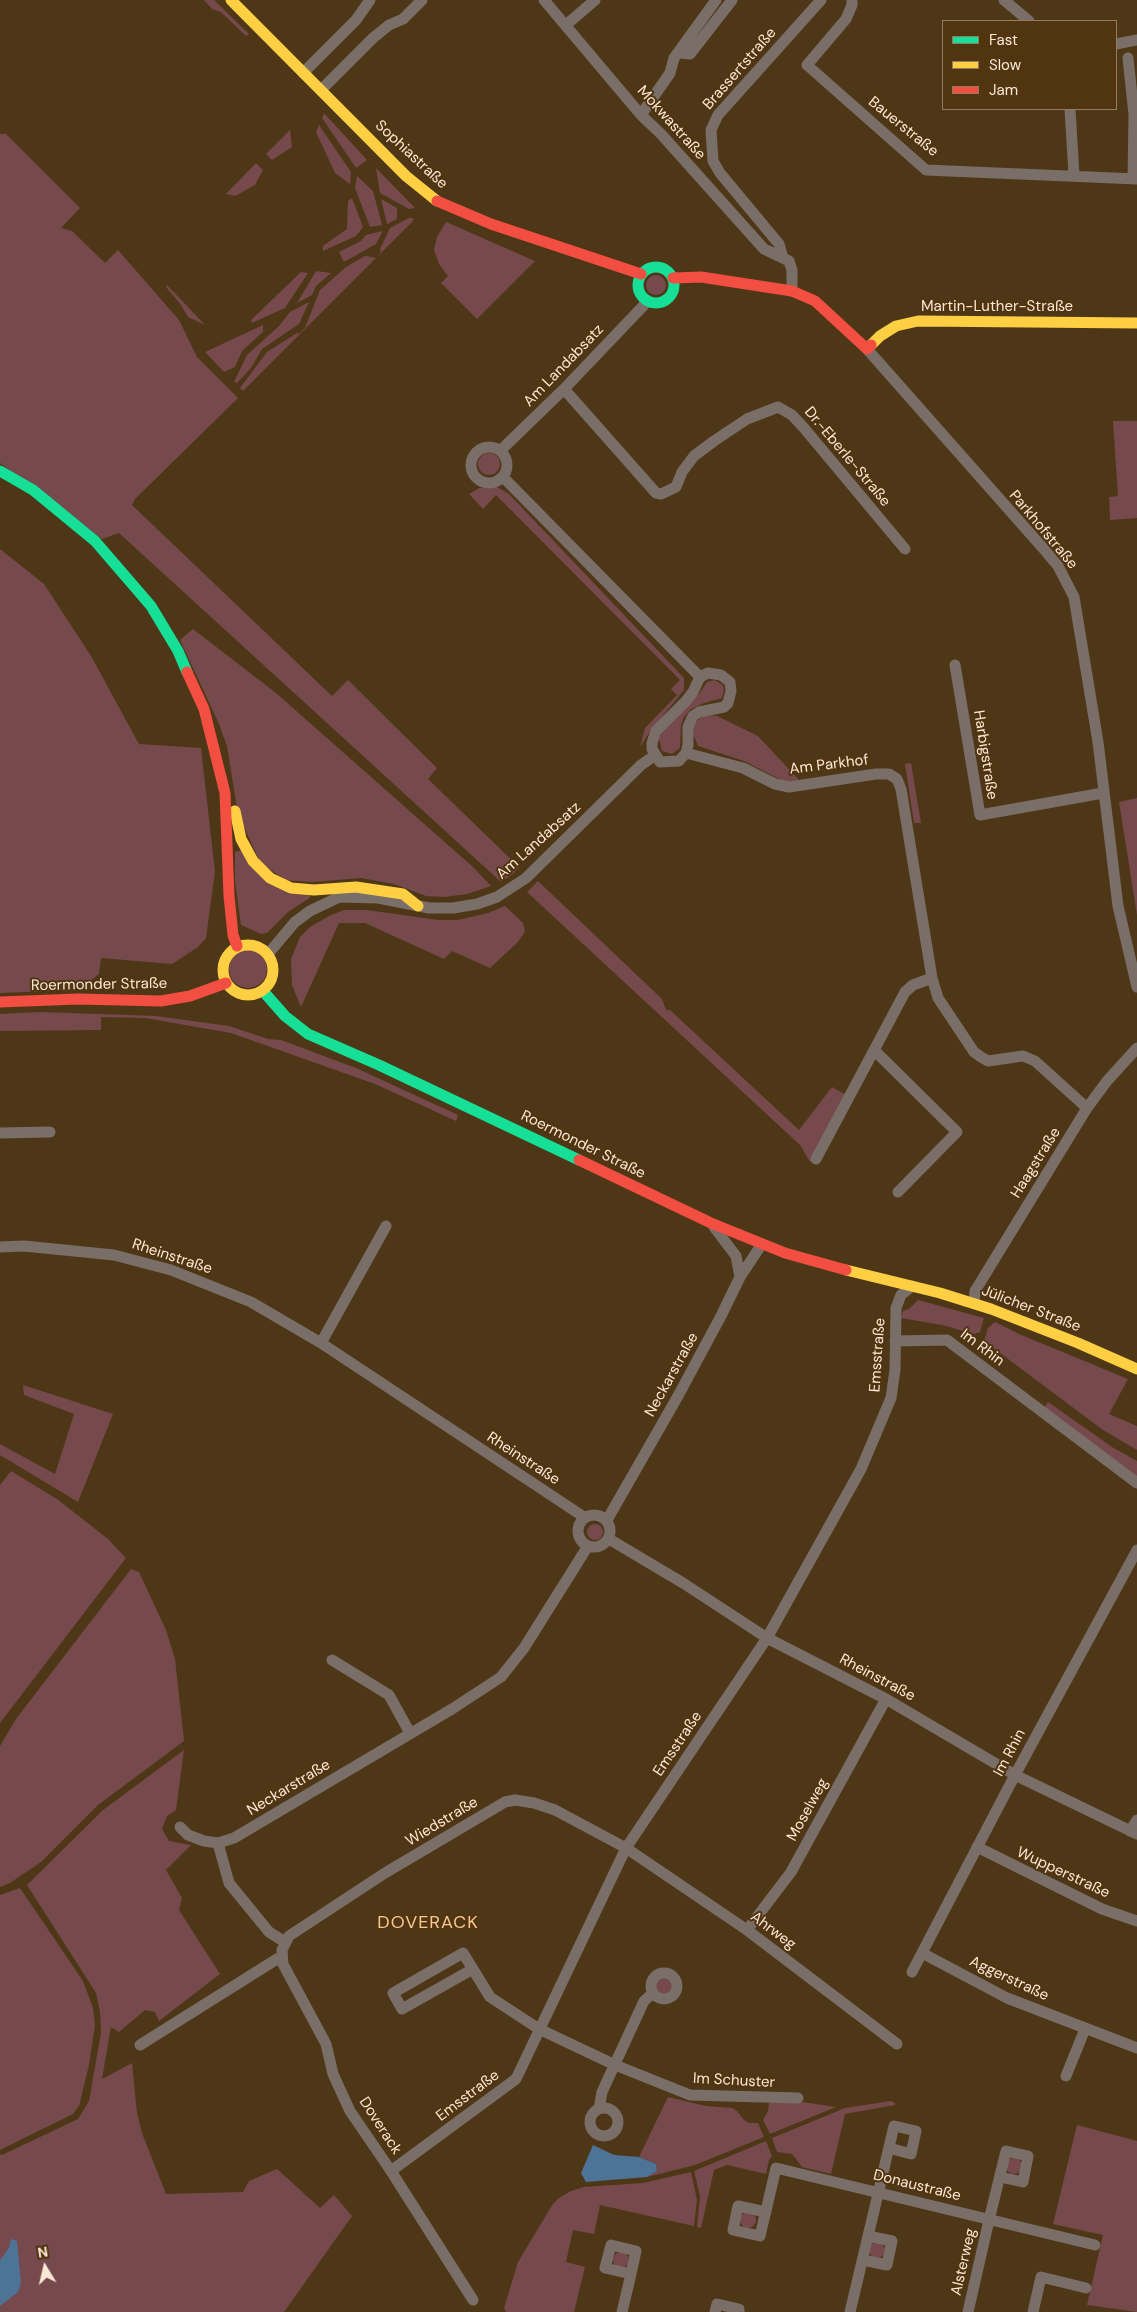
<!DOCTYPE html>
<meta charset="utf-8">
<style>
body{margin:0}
#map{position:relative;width:1137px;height:2312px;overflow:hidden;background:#4e3716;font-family:"DM Sans",sans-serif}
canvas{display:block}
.legend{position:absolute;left:942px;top:20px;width:175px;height:90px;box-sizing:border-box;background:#513410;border:1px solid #957c5f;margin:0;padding:6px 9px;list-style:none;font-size:15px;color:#fbe8d5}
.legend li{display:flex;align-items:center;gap:10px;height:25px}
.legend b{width:25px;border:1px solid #957c5f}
.north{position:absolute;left:20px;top:2242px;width:50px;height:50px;-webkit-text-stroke:4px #513410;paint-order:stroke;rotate:351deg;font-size:14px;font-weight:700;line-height:20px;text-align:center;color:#fbe8d5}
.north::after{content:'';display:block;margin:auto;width:18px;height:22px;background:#fbe8d5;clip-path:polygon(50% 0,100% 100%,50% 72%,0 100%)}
</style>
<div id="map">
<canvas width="1137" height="2312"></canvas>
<ul class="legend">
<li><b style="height:6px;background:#16e098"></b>Fast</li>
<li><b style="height:6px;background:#ffcf43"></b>Slow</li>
<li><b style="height:6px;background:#f24e42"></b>Jam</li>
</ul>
<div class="north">N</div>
</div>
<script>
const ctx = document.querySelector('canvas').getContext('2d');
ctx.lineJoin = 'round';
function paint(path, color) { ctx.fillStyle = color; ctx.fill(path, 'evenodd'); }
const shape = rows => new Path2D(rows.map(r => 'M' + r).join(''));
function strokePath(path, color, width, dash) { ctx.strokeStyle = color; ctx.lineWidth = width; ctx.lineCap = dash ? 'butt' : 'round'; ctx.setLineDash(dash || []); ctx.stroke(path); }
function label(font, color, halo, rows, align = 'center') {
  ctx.font = font + ' "DM Sans",sans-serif'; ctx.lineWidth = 4; ctx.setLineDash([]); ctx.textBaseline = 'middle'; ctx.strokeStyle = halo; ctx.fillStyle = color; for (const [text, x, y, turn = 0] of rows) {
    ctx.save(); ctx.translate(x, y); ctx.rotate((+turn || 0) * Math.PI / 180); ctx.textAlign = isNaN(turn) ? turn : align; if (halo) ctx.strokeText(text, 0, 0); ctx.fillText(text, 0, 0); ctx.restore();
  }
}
paint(shape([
 [204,0,214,0,249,34,246,36,221,12,212,9],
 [324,113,367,160,356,168,322,118],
 [319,125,351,172,350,184,335,173,316,132],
 [290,130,292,147,272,160,266,154],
 [0,134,6,134,80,208,61,228,72,231,105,263,118,250,179,320,197,357,238,398,135,499,132,505,332,696,348,680,437,768,428,779,519,867,513,874,501,882,119,533,102,539,0,463],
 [256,163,263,170,255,185,235,196,226,194],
 [376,168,415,208,409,209,380,193],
 [357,176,373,191,382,225,370,227,355,188],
 [352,198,363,227,356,236,323,251,323,246,347,229,348,201],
 [381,199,397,208,397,219,387,224],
 [409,218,413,218,413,221,243,391,240,388,267,352,297,333,299,334,305,328,320,290,346,267,365,256,376,258,381,252,380,249,390,228],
 [446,222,535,261,477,319,441,283,448,276,439,264,434,250,437,237],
 [383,231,376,244,344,262,339,252,361,241,366,235],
 [316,271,331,273,316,286,312,295,297,303],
 [301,272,308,273,285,308,252,323,251,320],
 '646 285a10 10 0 1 1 20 0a10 10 0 1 1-20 0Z',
 [167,285,205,325,188,317,181,305,166,287],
 [309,302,299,324,262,349,251,368,237,383,234,382,247,355,279,326,290,312],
 [263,325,263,332,242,351,235,367,224,372,205,352],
 [1113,421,1137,421,1137,518,1110,520,1109,497,1118,496],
 '478 464a11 11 0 1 1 22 0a11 11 0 1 1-22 0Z',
 [497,487,509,494,684,678,684,690,651,730,640,747,645,728,677,695,671,689,680,680,496,495,483,509,469,494,479,488],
 [0,549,44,584,91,656,139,744,201,748,215,872,206,938,198,947,172,964,101,958,99,974,79,990,0,993],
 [193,629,276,693,473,867,491,886,467,894,444,897,426,896,394,884,361,878,313,882,282,880,261,864,238,814,227,746,219,724,180,640],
 [714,680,723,685,724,690,722,698,704,703,691,709,684,717,681,725,680,748,672,754,662,751,659,739,663,730,699,694,707,682],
 [706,715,717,716,758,736,800,781,787,783,744,761,698,746,692,731,695,724,700,718],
 [911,763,921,823,914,823,905,764],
 [1137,798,1137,915,1119,802],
 [241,850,311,897,288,912,267,933,261,934,241,925,235,881,235,852],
 [538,881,662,999,666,1010,670,1010,799,1130,832,1087,846,1095,810,1162,800,1145,527,892],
 [505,906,523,923,525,932,517,943,490,968,452,951,444,959,365,923,339,923,301,1007,292,985,291,959,300,937,310,927,329,916,344,910,367,910,438,920,458,920,488,913],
 '229 969a19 19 0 1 1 38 0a19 19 0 1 1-38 0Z',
 [40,1012,156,1016,229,1026,268,1039,281,1040,356,1068,458,1115,456,1121,375,1084,231,1033,145,1018,101,1017,101,1030,0,1031,0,1014],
 [918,1300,984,1318,980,1332,974,1334,942,1325,901,1318,903,1311,909,1309],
 [995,1322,1019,1334,1128,1379,1109,1414,1137,1426,1137,1450,1103,1430,984,1341,988,1328],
 [23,1385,113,1414,78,1502,0,1455,0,1444,55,1474,74,1414,24,1395],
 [1048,1402,1112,1447,1137,1461,1137,1479,1044,1408],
 [11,1471,57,1499,108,1539,126,1558,0,1723,0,1485],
 '587 1532a8 8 0 1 1 16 0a8 8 0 1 1-16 0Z',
 [131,1569,139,1572,166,1630,175,1659,184,1741,98,1805,41,1862,10,1883,0,1887,0,1746,16,1719],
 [184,1750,176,1810,167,1816,162,1829,169,1841,191,1845,166,1870,182,1898,179,1910,220,1974,159,2021,155,2012,145,2010,119,2032,111,2027,102,2079,132,2063,137,2113,142,2133,166,2194,243,2192,249,2181,277,2169,320,2208,334,2195,352,2216,284,2312,0,2312,0,2154,2,2155,78,2119,89,2101,101,2033,100,2012,96,1993,27,1885,103,1810],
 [20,1888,83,1981,93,2008,95,2025,89,2065,79,2106,73,2114,0,2150,0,1895],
 '656 1986a8 8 0 1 1 16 0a8 8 0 1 1-16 0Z',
 [668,2097,706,2106,732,2108,737,2111,744,2120,749,2123,758,2123,764,2137,695,2165,647,2177,657,2171,656,2164,639,2157],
 [891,2101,895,2103,895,2105,845,2114,831,2174,802,2167,792,2154,777,2152,772,2138,845,2108],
 [802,2102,836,2107,770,2134,763,2120,768,2111,769,2103],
 [1077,2125,1137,2141,1137,2312,1087,2305,1103,2235,1053,2224],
 [766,2141,772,2156,769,2160,766,2174,727,2165,714,2170,701,2228,697,2227,700,2196,694,2171],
 '1006 2166a8 8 0 1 1 16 0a8 8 0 1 1-16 0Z',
 [691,2172,697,2200,694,2226,600,2205,594,2234,573,2230,566,2262,585,2267,574,2312,506,2312,504,2308,518,2262,553,2204,559,2198,571,2191,584,2187,643,2183],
 '740 2220a8 8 0 1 1 16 0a8 8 0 1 1-16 0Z',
 '869 2250a8 8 0 1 1 16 0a8 8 0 1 1-16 0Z',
 '613 2260a8 8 0 1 1 16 0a8 8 0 1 1-16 0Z'
]), '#76494c');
paint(shape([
 [593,2145,614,2155,639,2157,656,2164,657,2171,647,2177,586,2182,581,2173],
 [11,2239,17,2241,21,2283,18,2292,0,2306,0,2260,9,2248]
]), '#4d7497');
strokePath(shape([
 [544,0,641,115,661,134,764,249,789,261,792,270,792,291],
 [852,0,852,5,846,19,807,65,926,170,1137,179],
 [1004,0,1029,21],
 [566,25,595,0],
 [1116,44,1137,40],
 [678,53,690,54,732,0],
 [1128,58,1134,115,1133,179],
 [303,73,356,20,370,0],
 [321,90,373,38,389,25,403,19,422,0],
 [1070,109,1074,175],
 [641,115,670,73,674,58,716,0],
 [783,258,779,244,720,173,713,161,711,130,718,115,821,0],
 [867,349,1042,547,1058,566,1074,597,1098,742,1118,906,1137,987],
 [564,389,656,493,661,494,676,487,682,472,694,456,714,441,747,419,778,407,792,415,804,428,905,549],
 '471 465a18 18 0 1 1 36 0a18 18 0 1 1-36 0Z',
 [501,450,564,389,647,302],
 [503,477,700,677],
 [955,665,980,815,1103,793],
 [708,673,721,675,730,682,731,691,728,703,724,707,699,712,693,716,688,727,688,745,686,753,679,761,660,762,652,749,652,743,656,731,686,701,693,692,700,677,708,673],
 [686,753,743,768,775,784,789,787,876,774,889,774,897,779,901,789,932,978,938,998,974,1052,981,1057,988,1061,1023,1056,1035,1061,1087,1108],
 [268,954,295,922,310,911,339,897,378,898,429,908,453,908,477,904,497,897,526,878,641,765,654,756],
 [874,1050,957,1132,898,1192],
 [0,1133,50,1132],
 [816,1159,905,992,913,985,932,978],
 [714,1227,736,1256,740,1277],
 [0,1247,24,1246,114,1255,171,1270,251,1302,321,1343,584,1517],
 [974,1303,975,1291,1087,1108,1107,1081,1137,1048],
 [895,1341,947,1340,1137,1483],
 [321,1343,386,1226],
 '578 1531a16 16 0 1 1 32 0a16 16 0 1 1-32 0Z',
 [607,1520,678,1396,721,1316,740,1277,762,1244],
 [609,1539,683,1583,767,1638,886,1699,1015,1775,1137,1834],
 [332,1660,389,1695,410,1733],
 [180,1827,188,1835,204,1841,218,1843,234,1838,452,1709,501,1677,524,1648,588,1546],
 [1130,1831,1137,1820],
 [218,1843,229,1883,269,1932,285,1942],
 [977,1847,1102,1909,1137,1921],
 [747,1930,791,1872,886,1699],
 [922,1953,1007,1998,1137,2048],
 [473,1969,402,2009,393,1993,463,1953,490,1997,539,2029,615,2065,690,2095,798,2098],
 [912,1972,1015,1775,1137,1550],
 '651 1986a13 13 0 1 1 26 0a13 13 0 1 1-26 0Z',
 [140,2045,277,1959,282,1958],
 [1066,2076,1085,2029],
 '590 2122a14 14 0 1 1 28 0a14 14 0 1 1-28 0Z',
 [599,2109,602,2092,644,2001,653,1993],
 [391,2171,516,2079,626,1848,767,1638,861,1469,891,1398,895,1370,896,1308,901,1295,912,1286],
 [766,2212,738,2206,733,2230,760,2236,776,2168,1095,2245],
 [863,2260,887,2265,892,2241,868,2236],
 [473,2300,391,2171,350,2111,333,2074,326,2044,283,1964,282,1950,289,1936,385,1873,505,1802,515,1800,534,1803,555,1810,626,1848,747,1930,897,2044],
 [622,2312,631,2274,636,2251,611,2245,605,2268,631,2274],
 [715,2312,717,2304,739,2309,739,2312],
 [850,2312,878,2194,894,2126,916,2131,911,2154,889,2148],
 [968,2312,989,2220,1006,2151,1028,2156,1023,2182,1000,2177],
 [1033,2312,1041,2277,1086,2288]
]), '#7a6e68', 11);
strokePath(shape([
 '638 285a18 18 0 1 1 36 0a18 18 0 1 1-36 0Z',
 [0,471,33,490,95,541,151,606,178,651,187,672],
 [263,991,285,1016,308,1034,379,1065,579,1160]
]), '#16e098', 11);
strokePath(shape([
 [231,0,406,176,437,201],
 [871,345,880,336,896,326,918,321,1137,323],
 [235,811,241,839,253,861,270,878,291,888,314,890,356,887,403,894,418,906],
 '223 970a25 25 0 1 1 50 0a25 25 0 1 1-50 0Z',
 [846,1270,940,1293,991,1309,1078,1343,1137,1369]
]), '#ffcf43', 11);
strokePath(shape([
 [437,201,491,224,641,274],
 [673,278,701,277,792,291,815,301,867,349,871,345],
 [187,672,204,709,225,793,229,896,233,935,237,946],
 [0,1002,78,999,161,1001,190,996,226,983],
 [579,1160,711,1223,785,1253,846,1270]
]), '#f24e42', 11);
label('15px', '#fbe8d5', '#513410', [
 ["Brassertstraße",740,69,-49],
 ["Mokwastraße",671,123,48],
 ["Bauerstraße",903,127,39],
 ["Sophiastraße",411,155,43],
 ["Martin-Luther-Straße",997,307],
 ["Am Landabsatz",564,366,-46],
 ["Dr.-Eberle-Straße",847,457,50],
 ["Parkhofstraße",1043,530,50],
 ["Harbigstraße",985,755,81],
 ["Am Parkhof",829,765,-7],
 ["Am Landabsatz",539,841,-42],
 ["Roermonder Straße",99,985,-1],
 ["Roermonder Straße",583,1145,26],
 ["Haagstraße",1036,1163,-58],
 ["Rheinstraße",172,1257,18],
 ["Jülicher Straße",1031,1309,21],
 ["Im Rhin",982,1348,37],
 ["Emsstraße",878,1355,-86],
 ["Neckarstraße",672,1375,-61],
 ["Rheinstraße",523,1459,33],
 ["Rheinstraße",877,1678,28],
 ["Emsstraße",678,1744,-56],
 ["Im Rhin",1010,1753,-62],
 ["Neckarstraße",289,1788,-31],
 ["Moselweg",808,1810,-61],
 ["Wiedstraße",442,1822,-31],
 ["Wupperstraße",1063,1873,25],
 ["Ahrweg",773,1931,37],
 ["Aggerstraße",1009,1979,25],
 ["Im Schuster",734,2081,3],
 ["Emsstraße",468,2096,-37],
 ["Doverack",380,2126,57],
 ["Donaustraße",917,2186,14],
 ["Alsterweg",964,2262,-77]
]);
ctx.letterSpacing = '1px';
label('18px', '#f9c895', '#513410', [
 ["DOVERACK",428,1923]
]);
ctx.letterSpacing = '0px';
</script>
